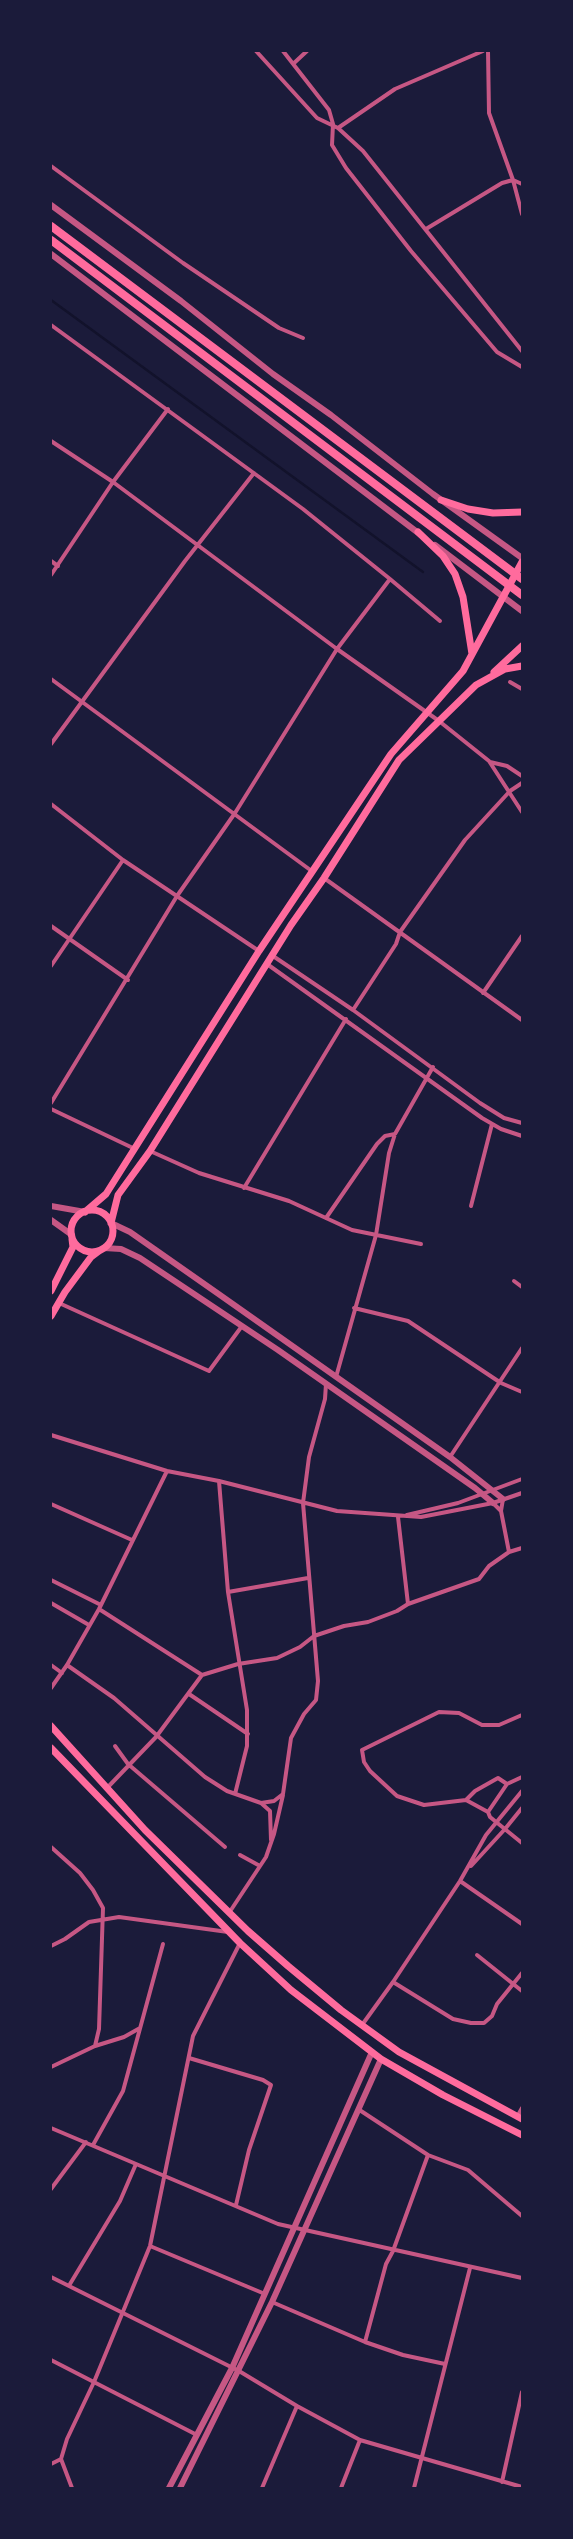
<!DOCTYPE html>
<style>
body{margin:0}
#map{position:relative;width:573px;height:2539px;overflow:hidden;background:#1b1b3a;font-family:Cabin,sans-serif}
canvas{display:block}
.frame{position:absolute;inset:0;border:52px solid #1b1b3a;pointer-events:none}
</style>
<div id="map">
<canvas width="573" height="2539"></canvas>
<div class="frame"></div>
</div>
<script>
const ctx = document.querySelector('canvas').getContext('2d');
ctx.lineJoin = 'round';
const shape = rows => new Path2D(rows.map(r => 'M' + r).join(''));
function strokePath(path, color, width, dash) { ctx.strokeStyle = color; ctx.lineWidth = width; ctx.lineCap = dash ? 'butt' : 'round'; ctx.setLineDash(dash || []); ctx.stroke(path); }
strokePath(shape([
 [51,300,423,572]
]), '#12122b', 2.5);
strokePath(shape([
 [256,51,317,118,338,128,363,151,522,351],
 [283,51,329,110,333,124,332,145,346,168,411,251,497,352,522,367],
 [488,51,489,113,513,180,522,184],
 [293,64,307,51],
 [338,128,395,89,483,51],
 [51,166,183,263,279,328,303,338],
 [426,229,502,183,513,180,522,214],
 [51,325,303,509,390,579,337,649,235,813,177,896,51,1103],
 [51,441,113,482,337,649,439,721,489,761,522,812],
 [51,561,58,566],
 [51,575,113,482,168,409],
 [390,579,440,621],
 [51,679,313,872],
 [510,682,522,689],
 [51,744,185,561,254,473],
 [490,762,507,766,522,776],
 [51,804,123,860,259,951],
 [324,878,522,1020],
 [51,926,128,980],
 [273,956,353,1010,480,1103,504,1118,522,1123],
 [267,964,482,1118,501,1129,522,1136],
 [51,966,123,860],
 [483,993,522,936],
 [353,1010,396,944,400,932,465,840,510,791,522,783],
 [51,1109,135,1149],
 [150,1151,199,1173,289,1201,352,1230,421,1244],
 [244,1188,346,1019],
 [471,1206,492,1124],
 [326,1218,377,1144,385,1136,395,1134],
 [514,1281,522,1287],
 [59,1303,209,1371,242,1326],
 [354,1308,408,1321,501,1383,522,1392],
 [336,1377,376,1235,389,1153,395,1134,433,1067],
 [51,1435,167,1471,219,1481,337,1511,421,1517,493,1503,522,1493],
 [450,1457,522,1348],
 [219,1481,228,1592,247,1710,247,1746,235,1794],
 [503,1499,501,1511,509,1552,522,1548],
 [493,1503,501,1511],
 [51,1504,132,1540],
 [407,1515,458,1503,522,1479],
 [51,1580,101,1605],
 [228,1592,308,1578],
 [51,1603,89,1625],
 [408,1604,479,1579,489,1566,509,1552],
 [99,1609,202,1675],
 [51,1665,62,1673],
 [67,1665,114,1698,205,1777,227,1791,261,1803,274,1801,283,1794,291,1738,304,1714,316,1700,318,1681,303,1503,309,1457,325,1399,326,1384],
 [51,1688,67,1665,99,1609,167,1471],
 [189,1694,248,1734],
 [522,1715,499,1725,482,1725,459,1713,439,1712,362,1750,364,1762,370,1771,397,1796,424,1805,466,1800,488,1812,490,1817,522,1843],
 [115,1746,128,1764,225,1847],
 [107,1788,156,1737,202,1675,238,1664,277,1658,300,1647,314,1636,344,1626,368,1622,397,1611,408,1604,398,1517],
 [466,1800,475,1791,498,1778,507,1784],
 [261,1803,270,1811,271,1840],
 [488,1812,507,1784,522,1777],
 [51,1847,80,1873,93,1890,103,1908,99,2029,95,2046],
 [240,1855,260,1866],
 [471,1866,505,1829,522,1808],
 [460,1881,522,1924],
 [229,1913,266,1857,274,1834,283,1795],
 [51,1946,65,1939,89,1922,119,1917,228,1932],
 [477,1955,522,1991],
 [393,1982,453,2019,471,2023,484,2023,492,2016,497,2004,522,1973],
 [362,2025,393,1982,460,1881,486,1835,522,1791],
 [189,2058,263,2080,271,2085,249,2150,236,2205],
 [51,2067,95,2046,124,2037,140,2028],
 [358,2109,428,2155,468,2170,522,2216],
 [517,2117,522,2108],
 [51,2128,278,2224,522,2278],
 [93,2145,123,2091,163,1944],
 [51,2189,86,2142],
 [150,2246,265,2294],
 [51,2277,239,2371,297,2406,360,2440,522,2487],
 [70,2284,120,2201,136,2164],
 [272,2302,365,2342,403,2355,445,2364],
 [365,2342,386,2264,393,2251,428,2155],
 [51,2360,197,2435],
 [51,2464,61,2459],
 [502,2482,522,2392],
 [72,2488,61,2459,67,2439,94,2382,150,2246,193,2036,240,1943],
 [262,2488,297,2406],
 [341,2488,360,2440],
 [414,2488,470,2268]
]), '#c65784', 4);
strokePath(shape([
 [51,205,181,301,273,374,331,415,433,494,522,558],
 [51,254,421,535],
 [435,545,522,611],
 [51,1206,85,1212],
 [51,1220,72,1235],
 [111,1223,130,1232,220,1295,450,1457,503,1499],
 [104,1248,121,1249,140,1258,278,1350,475,1488,493,1503],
 [169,2488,232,2368,372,2052],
 [180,2488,272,2302,381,2059]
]), '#c65784', 6);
strokePath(shape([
 [441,500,468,509,493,513,522,512],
 [418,532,443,556,455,574,463,597,472,654],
 [494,672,522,646],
 '71 1231a21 21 0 1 1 42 0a21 21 0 1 1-42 0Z',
 [85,1212,106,1194,259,951,391,754,463,671,522,562],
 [111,1223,118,1195,150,1151,291,925,324,878,399,760,476,685,505,669,522,666],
 [51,1291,73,1247,72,1239],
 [51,1316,65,1292,91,1257,99,1251],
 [51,1726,145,1830,248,1931,288,1966,341,2010,399,2052,522,2119],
 [51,1748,240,1943,291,1990,381,2059,443,2095,522,2135]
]), '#ff6b9d', 7);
strokePath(shape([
 [51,226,522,579],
 [51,240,522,595]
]), '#ff6b9d', 8);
</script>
